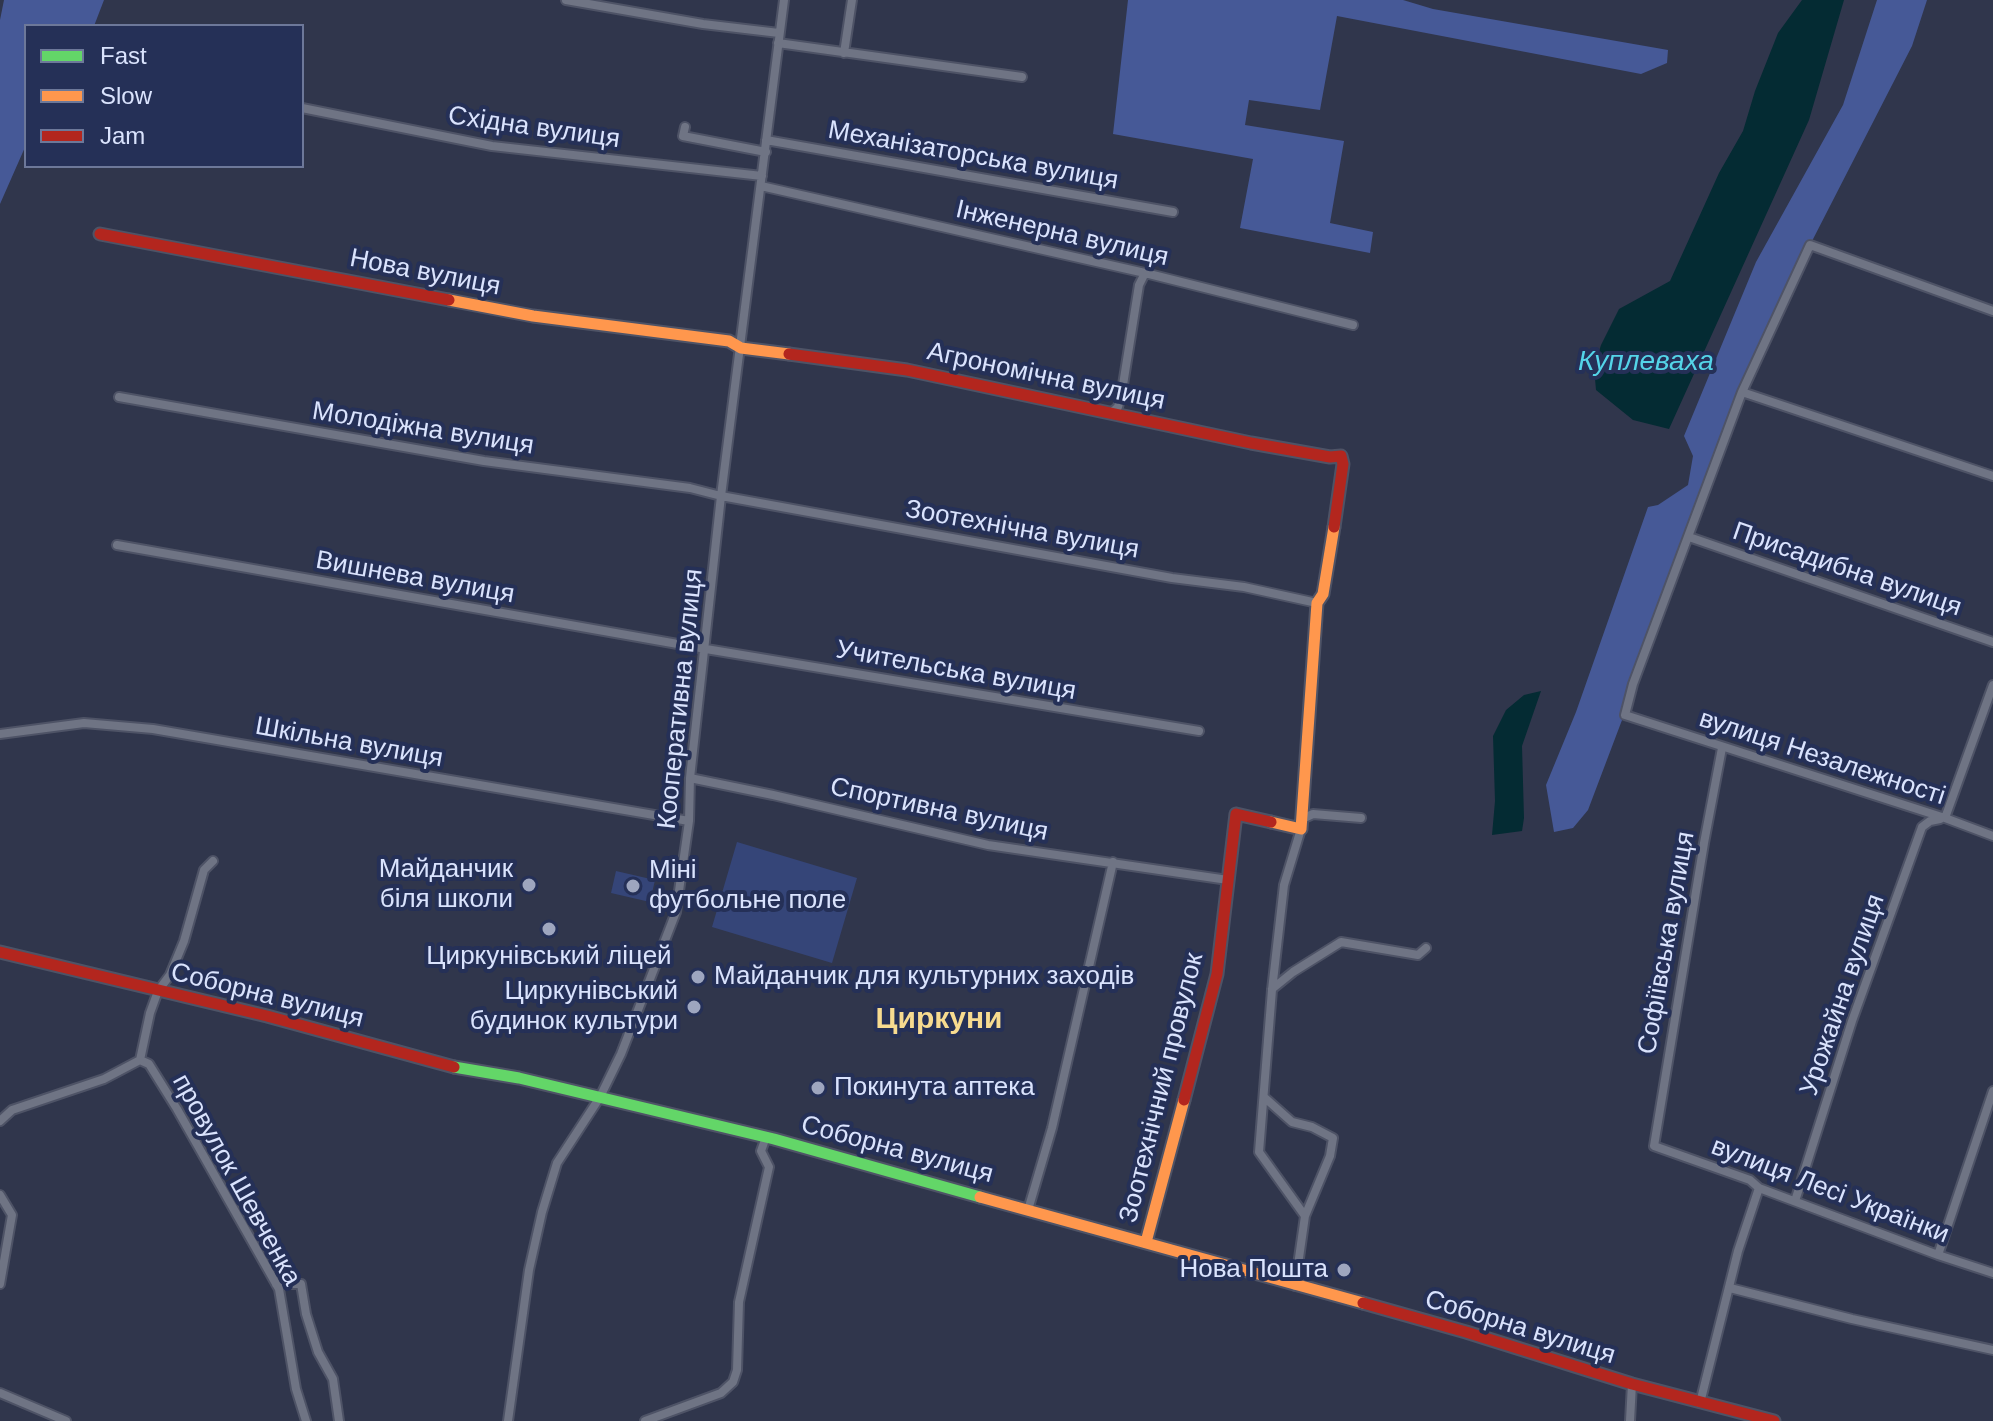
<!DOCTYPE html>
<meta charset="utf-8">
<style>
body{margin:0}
#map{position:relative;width:1993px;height:1421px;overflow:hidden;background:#30364c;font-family:Helvetica,sans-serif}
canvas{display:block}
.legend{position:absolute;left:24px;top:24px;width:280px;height:144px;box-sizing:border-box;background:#253057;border:2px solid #6d7899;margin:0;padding:10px 14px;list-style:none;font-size:24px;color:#dae3fd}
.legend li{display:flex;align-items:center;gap:16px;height:40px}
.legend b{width:40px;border:2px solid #6d7899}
</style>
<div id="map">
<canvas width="1993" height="1421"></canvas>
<ul class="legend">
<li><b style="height:10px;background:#63d668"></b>Fast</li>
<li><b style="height:10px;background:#ff974d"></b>Slow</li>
<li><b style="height:10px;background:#b3261e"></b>Jam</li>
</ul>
</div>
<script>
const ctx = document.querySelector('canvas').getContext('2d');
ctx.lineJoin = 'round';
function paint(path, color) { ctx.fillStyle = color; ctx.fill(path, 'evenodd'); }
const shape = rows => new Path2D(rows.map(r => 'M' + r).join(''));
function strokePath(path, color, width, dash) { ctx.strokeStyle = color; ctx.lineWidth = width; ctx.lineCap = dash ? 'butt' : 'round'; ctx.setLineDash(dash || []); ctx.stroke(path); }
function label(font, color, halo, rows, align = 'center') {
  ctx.font = font + ' Helvetica,sans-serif'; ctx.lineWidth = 8; ctx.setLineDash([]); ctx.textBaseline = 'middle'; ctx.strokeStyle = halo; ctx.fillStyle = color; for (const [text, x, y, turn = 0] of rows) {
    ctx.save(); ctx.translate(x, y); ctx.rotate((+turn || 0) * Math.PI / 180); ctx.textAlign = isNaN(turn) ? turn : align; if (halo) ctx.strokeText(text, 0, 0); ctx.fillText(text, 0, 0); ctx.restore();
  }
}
paint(shape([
 [737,842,857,878,832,963,712,927],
 [616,871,655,880,650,902,611,893]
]), '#354578');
paint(shape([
 [4,0,104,0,94,26,26,26,26,145,0,204,0,20],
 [1128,0,1403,0,1433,9,1668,50,1667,63,1641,74,1337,16,1320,110,1249,100,1245,125,1344,141,1330,223,1373,232,1370,253,1240,228,1253,159,1113,134],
 [1877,0,1927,0,1912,46,1810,245,1768,334,1588,810,1573,828,1554,832,1546,785,1576,712,1648,507,1658,505,1688,485,1693,456,1684,436,1756,262,1843,105]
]), '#465997');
paint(shape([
 [1802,0,1844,0,1809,120,1669,429,1633,420,1596,390,1594,367,1601,345,1619,309,1670,281,1719,173,1743,131,1755,91,1778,33],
 [1541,691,1522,746,1524,818,1522,831,1492,835,1495,801,1493,736,1506,710,1524,695]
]), '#042b33');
const street = shape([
 [566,0,703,24,779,33],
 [778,43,1022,77],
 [844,53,852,0],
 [302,108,492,146,762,176],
 [685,127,683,136,766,152],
 [766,140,1173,212],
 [761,186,1145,273,1353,325],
 [1993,311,1810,245,1742,392,1633,684,1625,715,1945,818,1993,836],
 [1742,392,1993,476],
 [119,397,484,461,690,488,721,496,1172,578,1244,587,1317,603],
 [1111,413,1118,407,1122,391,1139,285,1145,273],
 [1689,537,1993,642],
 [117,545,706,649,1199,731],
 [0,734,84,723,153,729,689,821],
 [1722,748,1704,843,1654,1146,1750,1180,1759,1188,1938,1255,1993,1273],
 [690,778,773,795,988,845,1228,880],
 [1945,818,1993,685],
 [1302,819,1313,814,1361,818],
 [1272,989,1293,972,1341,942,1418,955,1426,948],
 [140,1060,149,1064,177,1109,279,1289,296,1389,306,1421],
 [1265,1098,1292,1122,1312,1127,1333,1138,1330,1156,1305,1216],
 [0,1121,12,1110,104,1079,140,1060,150,1013,158,991,170,975,184,941,204,870,213,861],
 [0,1195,12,1215,0,1284],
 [1795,1201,1852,1021,1922,827,1930,821,1940,819],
 [1028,1210,1052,1128,1113,862],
 [1938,1255,1993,1091],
 [276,1284,301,1284,306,1314,318,1352,333,1379,339,1421],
 [1295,1286,1305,1216,1259,1152,1272,990,1284,885,1301,829],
 [1730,1288,1852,1319,1993,1350],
 [0,1393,66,1421],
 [1700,1403,1738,1251,1759,1188],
 [508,1421,529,1270,542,1212,557,1163,600,1097,621,1054,676,912,689,821,690,778,721,496,784,0],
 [645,1421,721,1393,733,1382,737,1370,739,1302,769,1167,761,1151,766,1137],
 [1630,1421,1632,1384]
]);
const fast = shape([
 [454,1067,519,1078,774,1139,980,1197]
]);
const slow = shape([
 [449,300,533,316,729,341,741,348,789,354],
 [1271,822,1301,829,1317,603,1323,594,1334,527],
 [980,1197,1363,1303],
 [1146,1242,1184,1100]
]);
const jam = shape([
 [100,234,449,300],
 [789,354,907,370,1251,443,1330,457,1341,456,1343,464,1334,527],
 [0,952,267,1016,454,1067],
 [1184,1100,1217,974,1236,814,1271,822],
 [1363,1303,1466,1332,1632,1384,1774,1421]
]);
strokePath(street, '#4e5366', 12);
strokePath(fast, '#4e5366', 15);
strokePath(slow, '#4e5366', 15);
strokePath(jam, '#4e5366', 15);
strokePath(street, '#6f7484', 8);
strokePath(fast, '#63d668', 11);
strokePath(slow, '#ff974d', 11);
strokePath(jam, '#b3261e', 11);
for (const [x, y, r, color] of [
 [529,885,8,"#9ea6bf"],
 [633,886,8,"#9ea6bf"],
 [549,929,8,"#9ea6bf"],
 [698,977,8,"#9ea6bf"],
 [694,1007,8,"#9ea6bf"],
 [818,1088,8,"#9ea6bf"],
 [1344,1270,8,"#9ea6bf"]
]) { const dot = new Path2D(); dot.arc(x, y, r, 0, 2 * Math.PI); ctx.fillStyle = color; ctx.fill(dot); strokePath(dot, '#253057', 3); }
label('26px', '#dae3fd', '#253057', [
 ["Східна вулиця",534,128,8],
 ["Механізаторська вулиця",973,156,10],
 ["Інженерна вулиця",1062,234,13],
 ["Нова вулиця",425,273,11],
 ["Агрономічна вулиця",1046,377,12],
 ["Молодіжна вулиця",423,429,9],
 ["Зоотехнічна вулиця",1022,530,10],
 ["Присадибна вулиця",1847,570,19],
 ["Вишнева вулиця",415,578,10],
 ["Учительська вулиця",956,671,10],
 ["Кооперативна вулиця",681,699,-84],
 ["Шкільна вулиця",349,743,10],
 ["вулиця Незалежності",1822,758,18],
 ["Спортивна вулиця",939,810,12],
 ["Софіївська вулиця",1667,943,-80],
 ["Урожайна вулиця",1843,995,-71],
 ["Соборна вулиця",267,996,14],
 ["Зоотехнічний провулок",1162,1088,-76],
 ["Соборна вулиця",897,1150,15],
 ["провулок Шевченка",236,1180,61],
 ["вулиця Лесі Українки",1830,1191,21],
 ["Соборна вулиця",1520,1328,17]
]);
label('26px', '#dae3fd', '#253057', [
 ["Майданчик",513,870],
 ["біля школи",513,900],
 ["Міні",649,871,"left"],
 ["футбольне поле",649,901,"left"],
 ["Циркунівський ліцей",549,957,"center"],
 ["Майданчик для культурних заходів",714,977,"left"],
 ["Циркунівський",678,992],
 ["будинок культури",678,1022],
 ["Покинута аптека",834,1088,"left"],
 ["Нова Пошта",1328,1270]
], 'right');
label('italic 28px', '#54d4e8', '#253057', [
 ["Куплеваха",1646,362]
]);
label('bold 30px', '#f7db8f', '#253057', [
 ["Циркуни",939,1020]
]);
</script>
